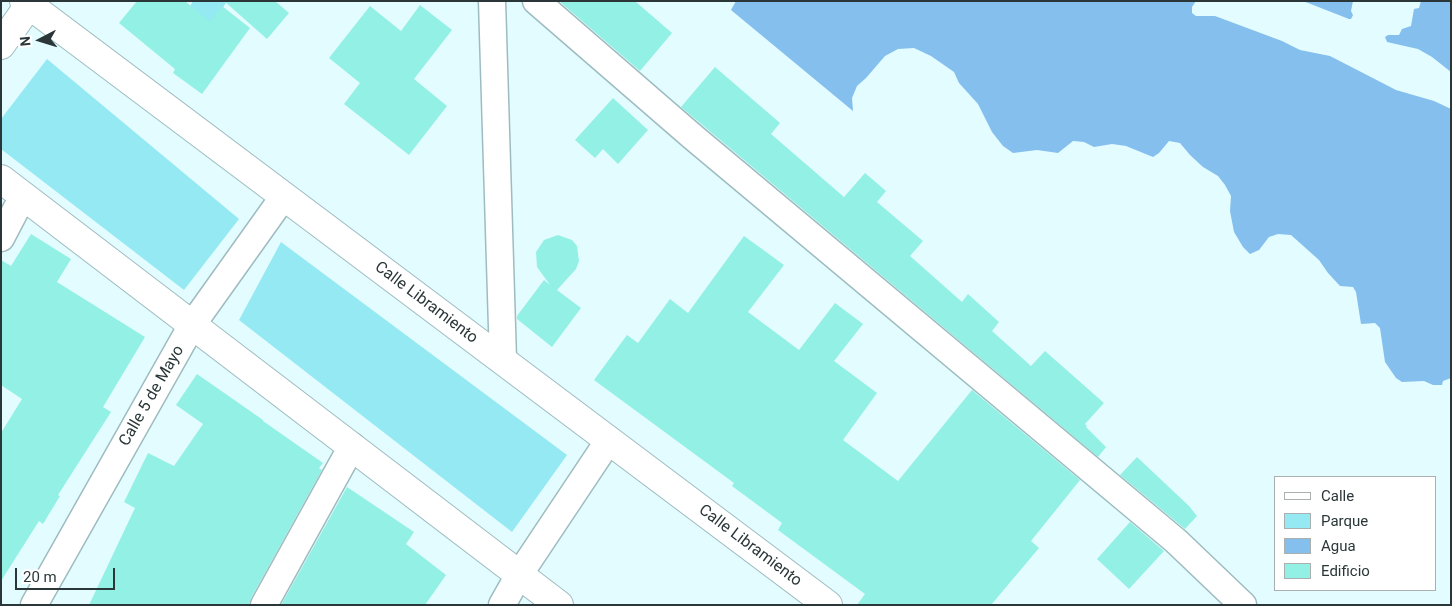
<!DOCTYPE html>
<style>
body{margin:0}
#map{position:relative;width:1452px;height:606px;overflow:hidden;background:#e3fcff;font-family:Roboto,sans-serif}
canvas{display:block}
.frame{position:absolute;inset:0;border:2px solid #2a3638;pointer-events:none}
.legend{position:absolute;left:1274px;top:476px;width:162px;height:115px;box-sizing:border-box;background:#fff;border:1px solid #aaafaf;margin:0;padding:6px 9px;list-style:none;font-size:15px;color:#2a3638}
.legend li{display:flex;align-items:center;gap:10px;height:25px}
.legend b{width:25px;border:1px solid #aaafaf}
.north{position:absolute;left:15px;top:15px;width:50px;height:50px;-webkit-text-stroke:4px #fff;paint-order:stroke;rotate:265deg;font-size:14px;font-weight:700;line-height:20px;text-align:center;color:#2a3638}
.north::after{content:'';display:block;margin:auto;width:18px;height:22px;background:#2a3638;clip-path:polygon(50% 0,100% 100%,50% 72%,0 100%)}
.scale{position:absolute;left:15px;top:568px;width:100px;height:22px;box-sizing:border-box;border:2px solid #2a3638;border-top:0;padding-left:6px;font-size:15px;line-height:18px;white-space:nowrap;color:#2a3638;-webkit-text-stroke:4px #fff;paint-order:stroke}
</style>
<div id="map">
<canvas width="1452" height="606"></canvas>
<div class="frame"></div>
<ul class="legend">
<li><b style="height:6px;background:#fff"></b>Calle</li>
<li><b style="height:14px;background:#95e9f2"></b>Parque</li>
<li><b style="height:14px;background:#84bfee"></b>Agua</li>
<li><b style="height:14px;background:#93f0e4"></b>Edificio</li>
</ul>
<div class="north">N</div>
<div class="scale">20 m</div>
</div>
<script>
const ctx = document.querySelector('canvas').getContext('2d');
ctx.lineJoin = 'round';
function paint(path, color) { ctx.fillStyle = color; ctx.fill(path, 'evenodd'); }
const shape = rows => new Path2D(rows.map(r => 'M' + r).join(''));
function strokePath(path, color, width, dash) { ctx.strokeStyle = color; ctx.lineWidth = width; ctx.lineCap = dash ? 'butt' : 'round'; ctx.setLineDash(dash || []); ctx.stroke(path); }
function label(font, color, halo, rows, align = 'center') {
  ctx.font = font + ' Roboto,sans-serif'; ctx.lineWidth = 4; ctx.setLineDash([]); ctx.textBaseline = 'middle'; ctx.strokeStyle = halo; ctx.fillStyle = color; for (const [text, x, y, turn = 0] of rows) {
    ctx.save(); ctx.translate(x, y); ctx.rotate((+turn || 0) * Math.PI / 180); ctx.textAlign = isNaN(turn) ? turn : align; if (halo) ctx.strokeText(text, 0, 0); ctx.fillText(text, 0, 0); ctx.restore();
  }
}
paint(shape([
 [193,1,227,1,182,75,162,56],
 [47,59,239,219,184,290,1,149,1,119],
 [281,242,567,455,512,532,239,320]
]), '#95e9f2');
paint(shape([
 [736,1,1196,1,1192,7,1192,13,1196,16,1215,16,1282,41,1300,50,1330,56,1396,90,1434,101,1451,109,1451,378,1443,381,1442,385,1433,385,1424,381,1402,382,1396,378,1385,362,1380,328,1375,323,1361,324,1356,292,1353,287,1340,286,1328,273,1319,260,1291,235,1278,234,1269,237,1259,250,1250,254,1243,247,1234,232,1230,211,1231,196,1225,185,1218,176,1203,167,1190,155,1180,143,1169,141,1159,153,1153,157,1126,146,1112,144,1094,147,1084,142,1073,141,1058,153,1037,150,1013,153,1003,146,992,132,978,104,959,83,954,72,931,56,914,48,898,49,885,56,866,78,857,86,852,98,853,111,731,10],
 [1303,1,1353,1,1351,11,1353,15,1351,19,1349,19],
 [1421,1,1451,1,1451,72,1432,57,1418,49,1387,42,1385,37,1388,35,1399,35,1402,29,1411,26,1414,9,1419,8]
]), '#84bfee');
paint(shape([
 [137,1,185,1,210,22,222,6,250,28,202,94,173,73,175,69,119,23],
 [224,1,275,1,289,13,267,39],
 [559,1,636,2,672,33,640,71],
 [420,5,452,30,414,79,447,106,409,155,344,104,360,83,329,58,370,6,401,31],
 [715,67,780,123,771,134,844,197,865,173,886,191,877,202,923,241,910,256,962,302,968,294,999,322,992,331,1031,366,1045,351,1104,403,1085,424,1087,426,1086,427,1106,447,1098,457,681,107],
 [613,98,648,130,618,164,603,149,595,158,575,140],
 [31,234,71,259,57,282,145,337,103,407,111,412,58,495,60,496,43,524,39,521,1,581,1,433,22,399,1,385,1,260,11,266],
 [558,235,572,240,577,246,579,261,576,269,557,290,581,308,552,347,517,319,517,316,544,280,550,285,537,267,536,252,544,240],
 [744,236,784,265,748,312,799,350,835,303,863,324,834,361,877,393,843,440,898,481,972,390,1080,480,1031,541,1039,548,991,605,857,605,865,594,778,530,782,523,732,486,734,483,594,380,627,335,638,343,670,299,688,313],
 [197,374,263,420,263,421,323,463,319,468,322,470,251,598,249,605,89,605,135,508,124,502,148,453,174,466,203,424,176,405],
 [1137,457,1189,506,1197,516,1185,529,1120,475],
 [347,487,414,532,406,544,446,575,425,605,281,605],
 [1130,522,1164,551,1129,589,1097,559]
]), '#93f0e4');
const minor = shape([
 [492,1,503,360],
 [536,1,693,137,1176,541,1243,605],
 [1,238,23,196],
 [34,605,192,325,284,196],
 [264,605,352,446],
 [502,605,519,575,609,440]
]);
const trunk = shape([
 [24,1,828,605],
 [1,45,29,5],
 [1,179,559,605]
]);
strokePath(minor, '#9ebcbf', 29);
strokePath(trunk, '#9ebcbf', 30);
strokePath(minor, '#fff', 26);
strokePath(trunk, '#fff', 28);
label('16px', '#2a3638', '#fff', [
 ["Calle Libramiento",426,303,37],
 ["Calle 5 de Mayo",152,396,-60],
 ["Calle Libramiento",750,546,37]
]);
</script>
